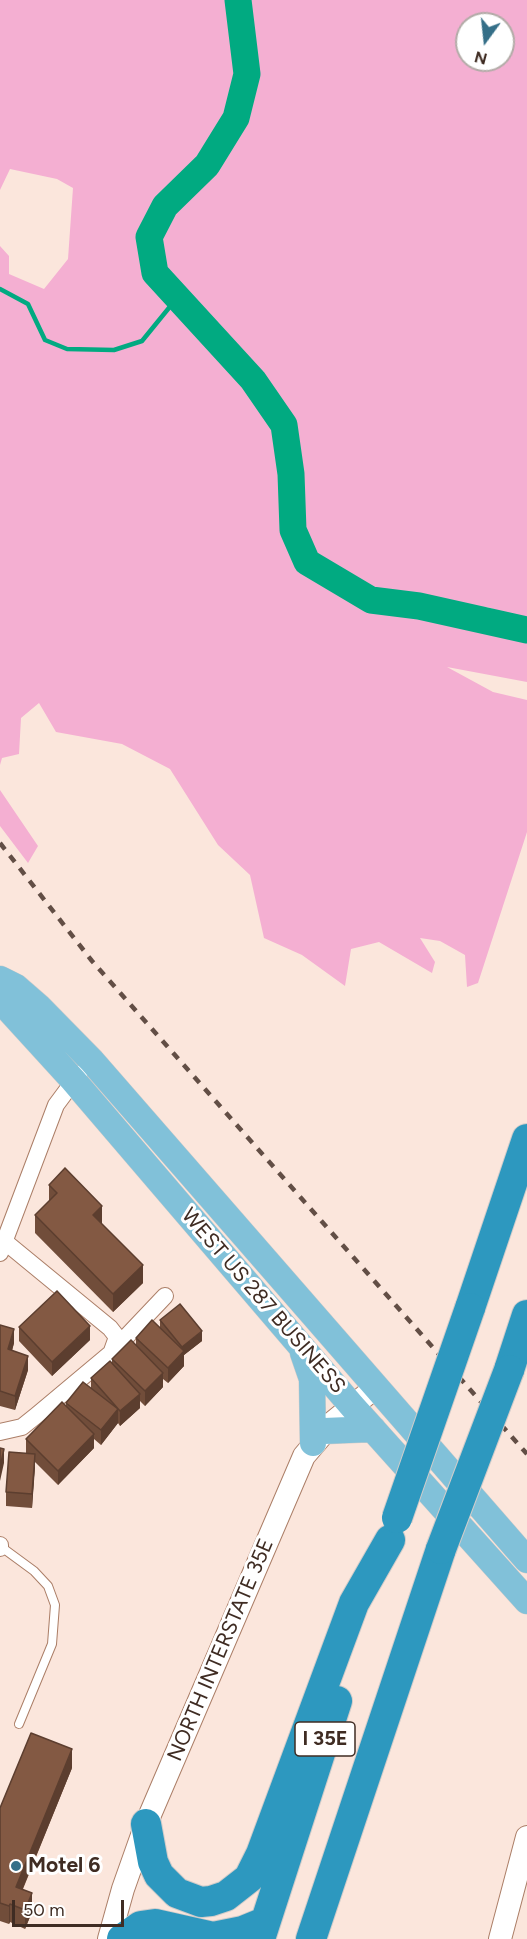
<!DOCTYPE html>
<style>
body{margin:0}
#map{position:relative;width:527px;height:1939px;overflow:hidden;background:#fbe6dc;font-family:Figtree,sans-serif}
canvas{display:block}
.north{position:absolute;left:455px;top:12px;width:60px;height:60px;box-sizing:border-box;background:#fff;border:2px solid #b2aba7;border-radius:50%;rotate:195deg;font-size:16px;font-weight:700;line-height:24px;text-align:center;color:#3f2c23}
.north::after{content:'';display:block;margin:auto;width:21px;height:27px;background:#356f88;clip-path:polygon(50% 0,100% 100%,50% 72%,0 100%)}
.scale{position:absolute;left:12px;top:1900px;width:112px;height:27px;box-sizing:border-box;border:3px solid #3f2c23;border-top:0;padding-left:8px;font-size:18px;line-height:21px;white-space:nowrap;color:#3f2c23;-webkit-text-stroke:4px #fff;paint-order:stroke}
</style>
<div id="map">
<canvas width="527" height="1939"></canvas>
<div class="north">N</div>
<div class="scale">50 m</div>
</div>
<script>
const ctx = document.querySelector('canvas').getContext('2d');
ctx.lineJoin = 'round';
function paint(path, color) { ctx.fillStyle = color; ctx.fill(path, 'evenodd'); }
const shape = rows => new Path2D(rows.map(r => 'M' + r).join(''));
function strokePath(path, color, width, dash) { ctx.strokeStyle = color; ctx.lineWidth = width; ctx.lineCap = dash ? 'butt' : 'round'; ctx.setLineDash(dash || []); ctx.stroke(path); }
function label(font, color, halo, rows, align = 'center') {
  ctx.font = font + ' Figtree,sans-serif'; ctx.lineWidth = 6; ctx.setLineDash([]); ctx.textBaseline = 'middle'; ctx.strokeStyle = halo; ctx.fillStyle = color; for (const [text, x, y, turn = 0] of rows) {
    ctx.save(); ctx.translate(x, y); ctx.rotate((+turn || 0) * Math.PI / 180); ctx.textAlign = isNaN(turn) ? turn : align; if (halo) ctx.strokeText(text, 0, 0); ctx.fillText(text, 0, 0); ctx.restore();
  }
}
paint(shape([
 [0,0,527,0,527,620,487,607,439,608,493,630,527,638,527,682,447,667,493,692,527,700,527,832,478,983,467,987,465,955,440,941,420,938,435,962,432,973,379,942,351,949,345,986,302,955,264,938,250,875,218,845,170,769,122,744,56,732,39,703,21,718,19,754,2,758,0,765,0,246,9,256,9,274,44,289,68,259,73,188,57,179,10,169,0,190],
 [467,24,503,24,503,60,467,60],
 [0,790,38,846,28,863,0,826]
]), '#f4afd2');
strokePath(shape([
 [0,289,28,304,45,340,67,349,114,350,142,341,177,298]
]), '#01aa81', 4.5);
strokePath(shape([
 [238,0,247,74,236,118,207,165,165,206,149,237,155,273,253,380,284,425,291,474,293,530,307,562,371,600,419,606,527,630]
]), '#01aa81', 27);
const service = shape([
 [0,1546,34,1571,48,1586,55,1605,52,1644,19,1724]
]);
const minor = shape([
 [4,1241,110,1328,117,1337,112,1351],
 [0,1253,56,1105,79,1074],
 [0,1432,22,1427,37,1415,110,1354,165,1296],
 [0,1545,0,1548]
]);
const secondary = shape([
 [109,1939,123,1889,146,1824,304,1456,333,1422,376,1387],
 [500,1939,527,1837]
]);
const primary = shape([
 [0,979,16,987,39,1007,92,1061,527,1560],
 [0,1000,73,1080,352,1406,527,1601],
 [303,1353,312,1379,313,1443],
 [324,1431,373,1429]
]);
const motorway = shape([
 [470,1308,527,1139],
 [509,1370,527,1315],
 [146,1824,153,1862,159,1875,177,1893,201,1902,211,1901,226,1896,249,1878,261,1854,354,1603,390,1540],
 [122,1939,141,1926,155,1924,213,1937,243,1931,265,1922],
 [260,1939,337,1701],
 [311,1939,441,1549]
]);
strokePath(service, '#ab7e67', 10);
strokePath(minor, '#ab7e67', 18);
strokePath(secondary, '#ab7e67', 24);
strokePath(primary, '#d1ccca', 27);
strokePath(motorway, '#d1ccca', 32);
strokePath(service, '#fff', 8);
strokePath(minor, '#fff', 16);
strokePath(secondary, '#fff', 22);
strokePath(primary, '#81c1d9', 26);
strokePath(motorway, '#2d98bf', 30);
strokePath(shape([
 [0,843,92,961,527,1454]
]), '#624e45', 4.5, [8, 8]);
const motorwayBridge = shape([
 [397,1518,470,1308],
 [441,1549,509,1370]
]);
strokePath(motorwayBridge, '#d1ccca', 32, []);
strokePath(motorwayBridge, '#2d98bf', 30);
paint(shape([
 [49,1185,102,1224,143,1283,113,1312,35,1233,35,1215,49,1201],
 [160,1320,202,1341,184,1355,184,1366,168,1383,163,1379,163,1387,145,1406,140,1401,140,1408,120,1426,118,1423,101,1445,94,1439,94,1448,58,1485,35,1462,32,1508,6,1506,6,1492,26,1453,26,1439,66,1407,66,1403,91,1388,91,1378,112,1363,112,1359,136,1345,136,1338,160,1328],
 [0,1325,14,1343,12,1351,28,1370,15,1410,0,1406],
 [19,1327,90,1340,52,1376,19,1341],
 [72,1768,23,1889,32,1912,25,1929,10,1922,9,1924,0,1921,0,1808]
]), '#714d3a');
paint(shape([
 [102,1206,102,1224,93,1215],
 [143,1265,143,1283,113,1312,113,1294],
 [90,1326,90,1340,52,1376,52,1362],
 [14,1329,14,1343,8,1364,8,1349],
 [202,1331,202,1341,184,1355,184,1366,168,1383,168,1368,182,1354,182,1347],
 [28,1356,28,1370,15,1410,15,1396],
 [163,1373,163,1387,145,1406,145,1391],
 [140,1394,140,1408,120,1426,120,1411],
 [118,1409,118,1423,101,1445,101,1430],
 [94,1434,94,1448,58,1485,58,1471],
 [4,1449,4,1463,0,1481,0,1467],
 [35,1454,35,1468,32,1508,32,1494],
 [72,1749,72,1768,16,1905,16,1887],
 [32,1893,32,1912,25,1929,25,1910],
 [10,1904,10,1922,9,1924,9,1906]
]), '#5c3e2f');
const building = shape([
 [65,1168,102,1206,93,1215,143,1265,113,1294,35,1215,57,1193,49,1185,65,1168],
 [57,1291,90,1326,52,1362,19,1327,57,1291],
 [180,1304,202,1331,182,1347,160,1320,180,1304],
 [152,1320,184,1351,168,1368,136,1338,152,1320],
 [0,1325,14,1329,8,1349,28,1356,15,1396,0,1391,0,1325],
 [131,1340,163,1373,145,1391,112,1359,131,1340],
 [110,1361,140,1394,120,1411,91,1378,110,1361],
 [83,1382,118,1409,101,1430,66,1403,83,1382],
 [62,1402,94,1434,58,1471,26,1439,62,1402],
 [0,1448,4,1449,0,1467,0,1448],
 [9,1452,35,1454,32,1494,6,1492,9,1452],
 [31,1733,72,1749,16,1887,32,1893,25,1910,10,1904,9,1906,0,1903,0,1808,31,1733]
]);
paint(building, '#835943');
strokePath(building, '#5c3e2f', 1.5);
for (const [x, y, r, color] of [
 [16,1866,6,"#356f88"]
]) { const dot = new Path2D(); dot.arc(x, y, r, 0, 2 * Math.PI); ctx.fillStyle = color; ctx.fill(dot); strokePath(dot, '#fff', 2); }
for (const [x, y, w] of [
 [325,1739,60]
]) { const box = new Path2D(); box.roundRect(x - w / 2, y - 17, w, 34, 4.5); ctx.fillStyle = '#fff'; ctx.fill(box); strokePath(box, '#3f2c23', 1.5); }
label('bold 20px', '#3f2c23', null, [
 ["I 35E",325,1739]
]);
label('21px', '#3f2c23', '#fff', [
 ["WEST US 287 BUSINESS",263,1301,49],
 ["NORTH INTERSTATE 35E",221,1650,-67]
]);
label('bold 21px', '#3f2c23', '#fff', [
 ["Motel 6",28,1866]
], 'left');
</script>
